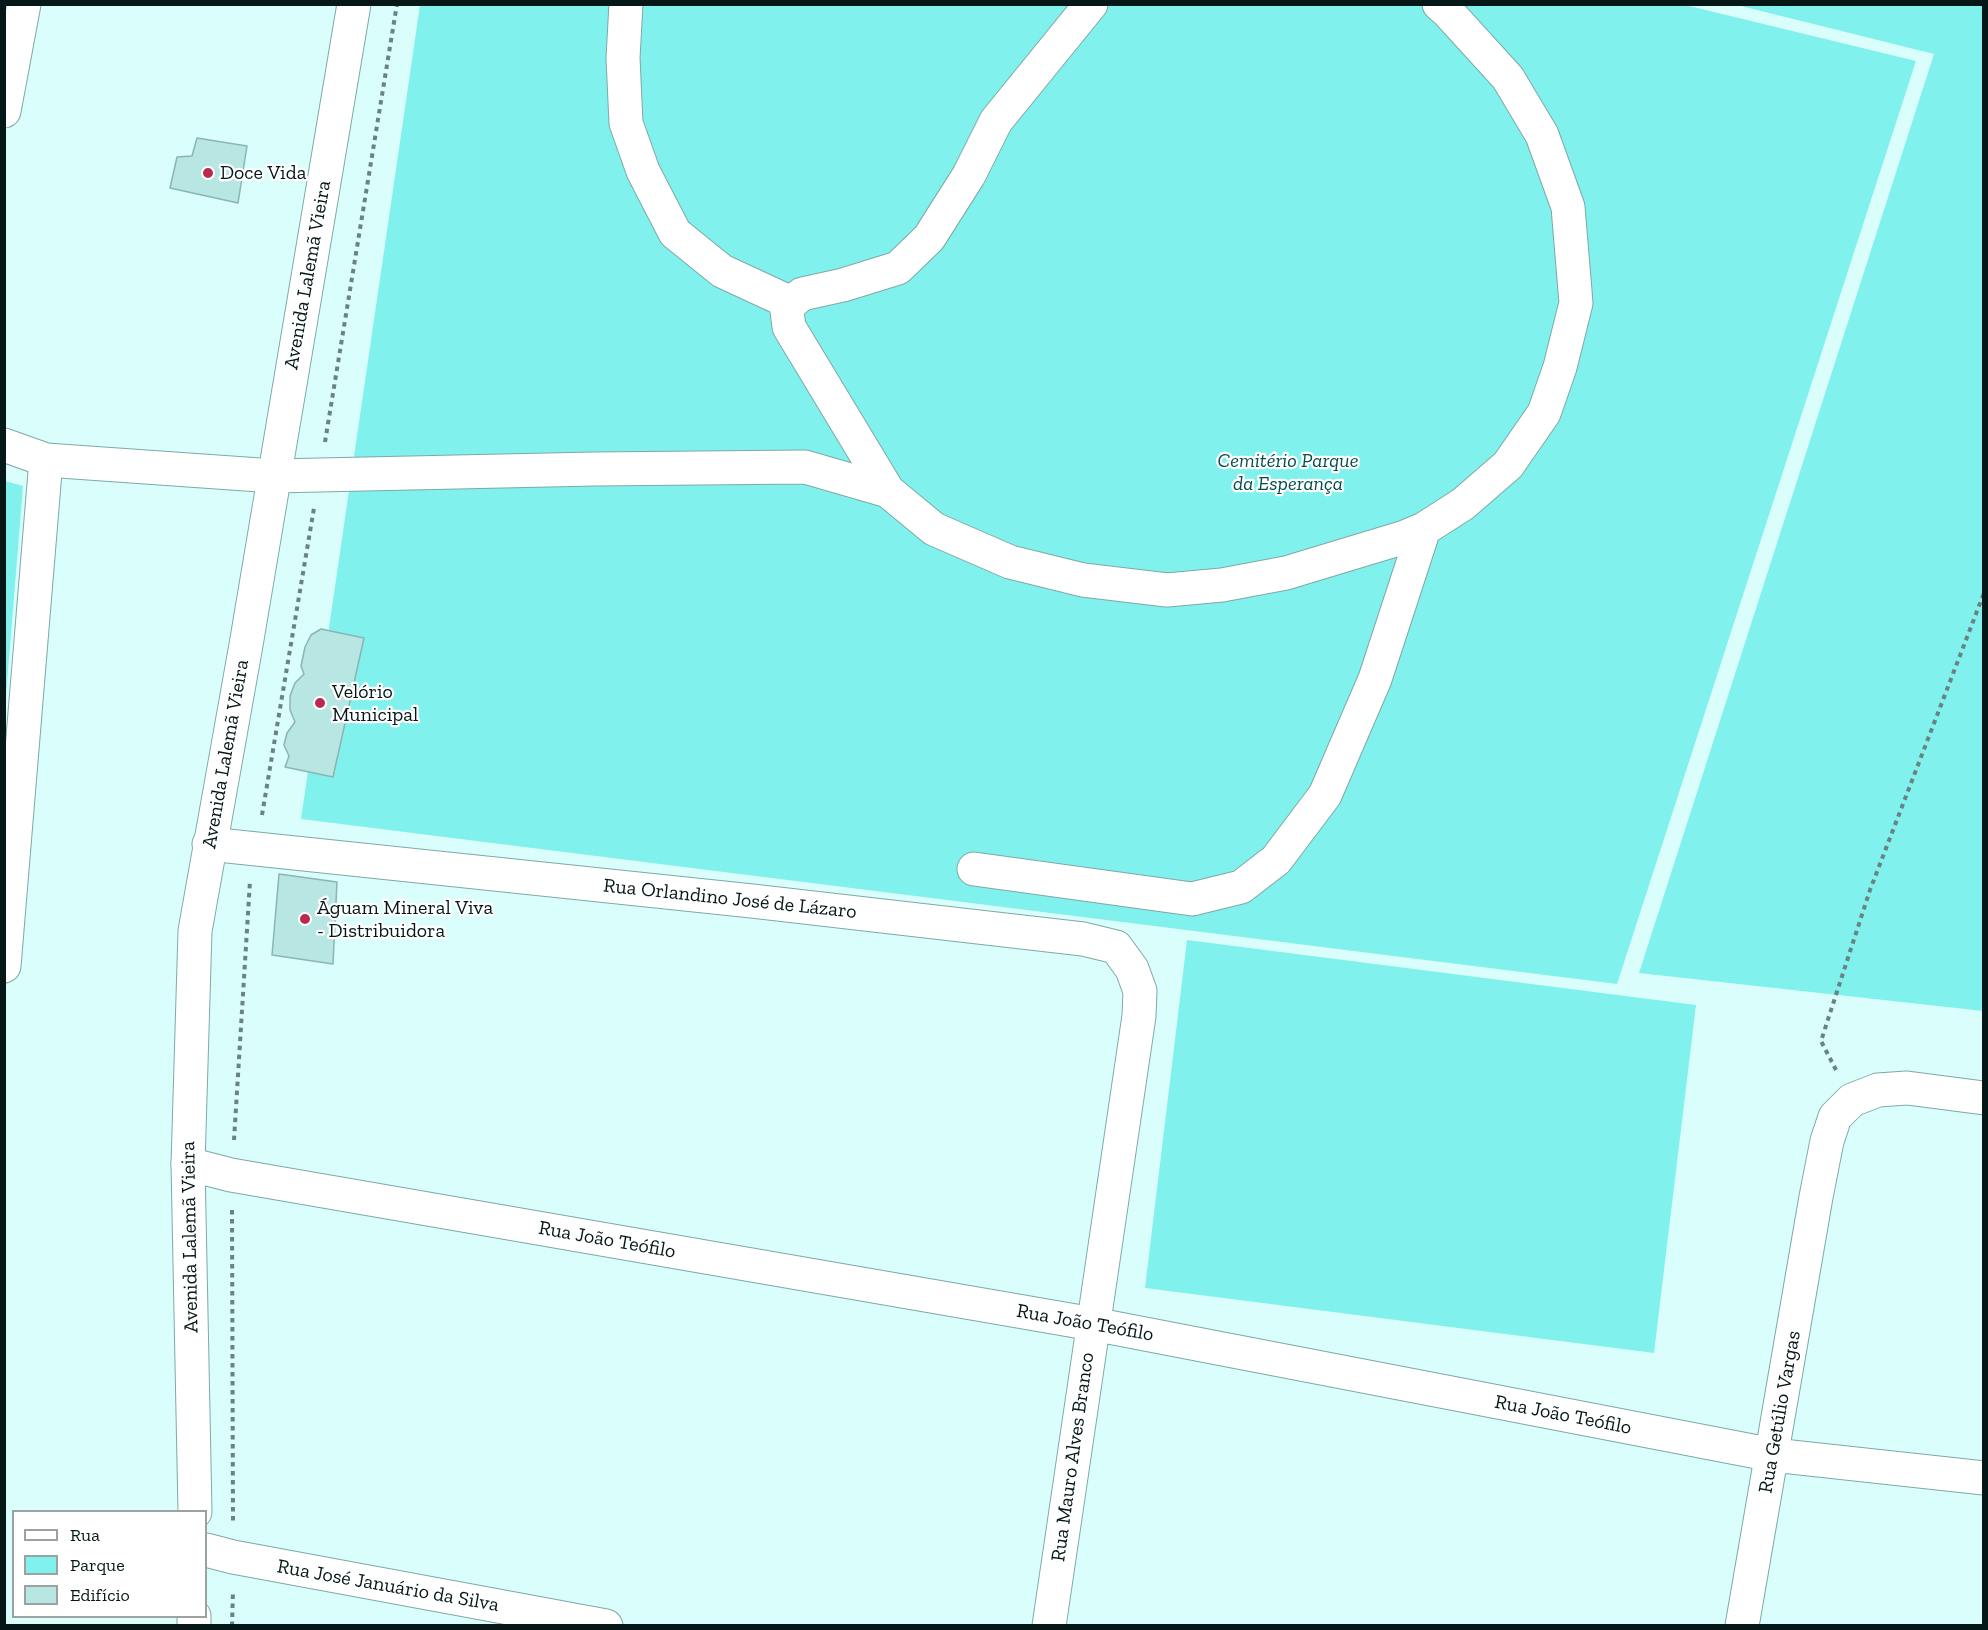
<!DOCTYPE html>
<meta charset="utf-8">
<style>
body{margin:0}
#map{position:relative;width:1988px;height:1630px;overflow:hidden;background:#d9fefb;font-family:"Zilla Slab",serif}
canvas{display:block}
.frame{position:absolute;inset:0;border:6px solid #061717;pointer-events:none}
.legend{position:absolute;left:12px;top:1510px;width:195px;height:108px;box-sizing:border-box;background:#fff;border:2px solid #9ba2a2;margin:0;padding:8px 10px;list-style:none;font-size:18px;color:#061717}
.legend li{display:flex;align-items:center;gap:12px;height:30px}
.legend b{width:30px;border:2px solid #9ba2a2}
</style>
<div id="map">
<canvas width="1988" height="1630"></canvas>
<div class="frame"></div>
<ul class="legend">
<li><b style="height:8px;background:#fff"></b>Rua</li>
<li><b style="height:16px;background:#81f1ed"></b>Parque</li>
<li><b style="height:16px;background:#b8e6e3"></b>Edifício</li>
</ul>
</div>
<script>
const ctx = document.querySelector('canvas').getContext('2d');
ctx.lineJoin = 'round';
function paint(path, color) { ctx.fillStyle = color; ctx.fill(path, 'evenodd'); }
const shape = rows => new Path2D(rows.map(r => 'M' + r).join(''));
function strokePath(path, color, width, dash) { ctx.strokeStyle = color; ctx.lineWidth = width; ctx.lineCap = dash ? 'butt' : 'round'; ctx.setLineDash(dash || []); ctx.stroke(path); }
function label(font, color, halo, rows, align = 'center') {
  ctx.font = font + ' "Zilla Slab",serif'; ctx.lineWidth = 4.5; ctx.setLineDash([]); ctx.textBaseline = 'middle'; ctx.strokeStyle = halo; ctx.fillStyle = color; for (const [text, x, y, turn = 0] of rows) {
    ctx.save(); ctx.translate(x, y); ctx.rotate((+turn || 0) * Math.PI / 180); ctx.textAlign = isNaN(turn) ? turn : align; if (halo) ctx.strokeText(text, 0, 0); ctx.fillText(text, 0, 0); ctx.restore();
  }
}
paint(shape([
 [1681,4,1916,61,1617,984,301,819,420,5],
 [1737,5,1983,5,1983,1011,1639,973,1934,54],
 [5,481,23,486,5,708,4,481],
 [1187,940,1696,1005,1654,1353,1145,1288]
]), '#81f1ed');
const building = shape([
 [197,138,247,146,238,203,170,188,177,157,192,156,197,138],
 [321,629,364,638,333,777,285,767,289,756,284,745,287,733,295,722,290,710,290,696,295,683,304,674,301,666,305,647,311,635,321,629],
 [279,874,337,882,333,964,272,955,279,874]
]);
paint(building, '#b8e6e3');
strokePath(building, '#8ab5b3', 1.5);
const minor = shape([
 [626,4,623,58,626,123,643,171,675,233,722,271,791,303],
 [1091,4,996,121,969,175,929,238,898,268,843,285,802,294,791,303,787,311,789,327,888,491,934,529,1010,562,1083,580,1167,590,1222,585,1286,573,1405,537,1424,529,1463,504,1508,465,1544,413,1560,367,1576,303,1568,207,1542,135,1508,78,1447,11,1439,4],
 [4,111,24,4],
 [4,445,46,460,4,966],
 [46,460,274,476,594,469,805,467,888,491],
 [209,844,752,901,1083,939,1116,947,1132,969,1140,991,1139,1016,1049,1626],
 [974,869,1192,899,1241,887,1276,860,1325,795,1375,679,1424,529],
 [188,1164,231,1175,1093,1324,1773,1455,1984,1478],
 [206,1550,233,1557,606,1626],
 [1742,1626,1816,1197,1827,1141,1835,1117,1852,1100,1878,1090,1907,1088,1984,1098]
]);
const major = shape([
 [195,1512,188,1164,195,931,246,645,354,4],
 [194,1626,194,1616]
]);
strokePath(minor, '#7ea9a7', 35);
strokePath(major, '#7ea9a7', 35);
strokePath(shape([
 [325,442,397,4],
 [262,815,314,508],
 [1836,1070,1821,1041,1870,890,1984,593],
 [234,1140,250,881],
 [232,1210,233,1521],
 [232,1626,233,1591]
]), '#688381', 4, [4.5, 4.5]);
strokePath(minor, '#fff', 33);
strokePath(major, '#fff', 33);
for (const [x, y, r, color] of [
 [208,173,6,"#bb2a4e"],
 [320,703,6,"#bb2a4e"],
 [305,919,6,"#bb2a4e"]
]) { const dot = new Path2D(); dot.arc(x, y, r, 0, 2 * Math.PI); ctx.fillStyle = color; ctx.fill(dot); strokePath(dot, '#fff', 2); }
label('20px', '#061717', '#fff', [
 ["Doce Vida",220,173],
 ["Velório",332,692],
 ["Municipal",332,715],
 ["Águam Mineral Viva",317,908],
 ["- Distribuidora",317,931]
], 'left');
label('20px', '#061717', '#fff', [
 ["Avenida Lalemã Vieira",308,275,-80],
 ["Avenida Lalemã Vieira",226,754,-80],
 ["Rua Orlandino José de Lázaro",730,899,6],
 ["Avenida Lalemã Vieira",190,1237,-91],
 ["Rua João Teófilo",607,1240,10],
 ["Rua João Teófilo",1085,1323,10],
 ["Rua Getúlio Vargas",1780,1412,-80],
 ["Rua João Teófilo",1563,1415,11],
 ["Rua Mauro Alves Branco",1073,1457,-82],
 ["Rua José Januário da Silva",388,1586,10]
]);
label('italic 20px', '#044c4b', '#fff', [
 ["Cemitério Parque",1288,461],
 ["da Esperança",1288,484]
]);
</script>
